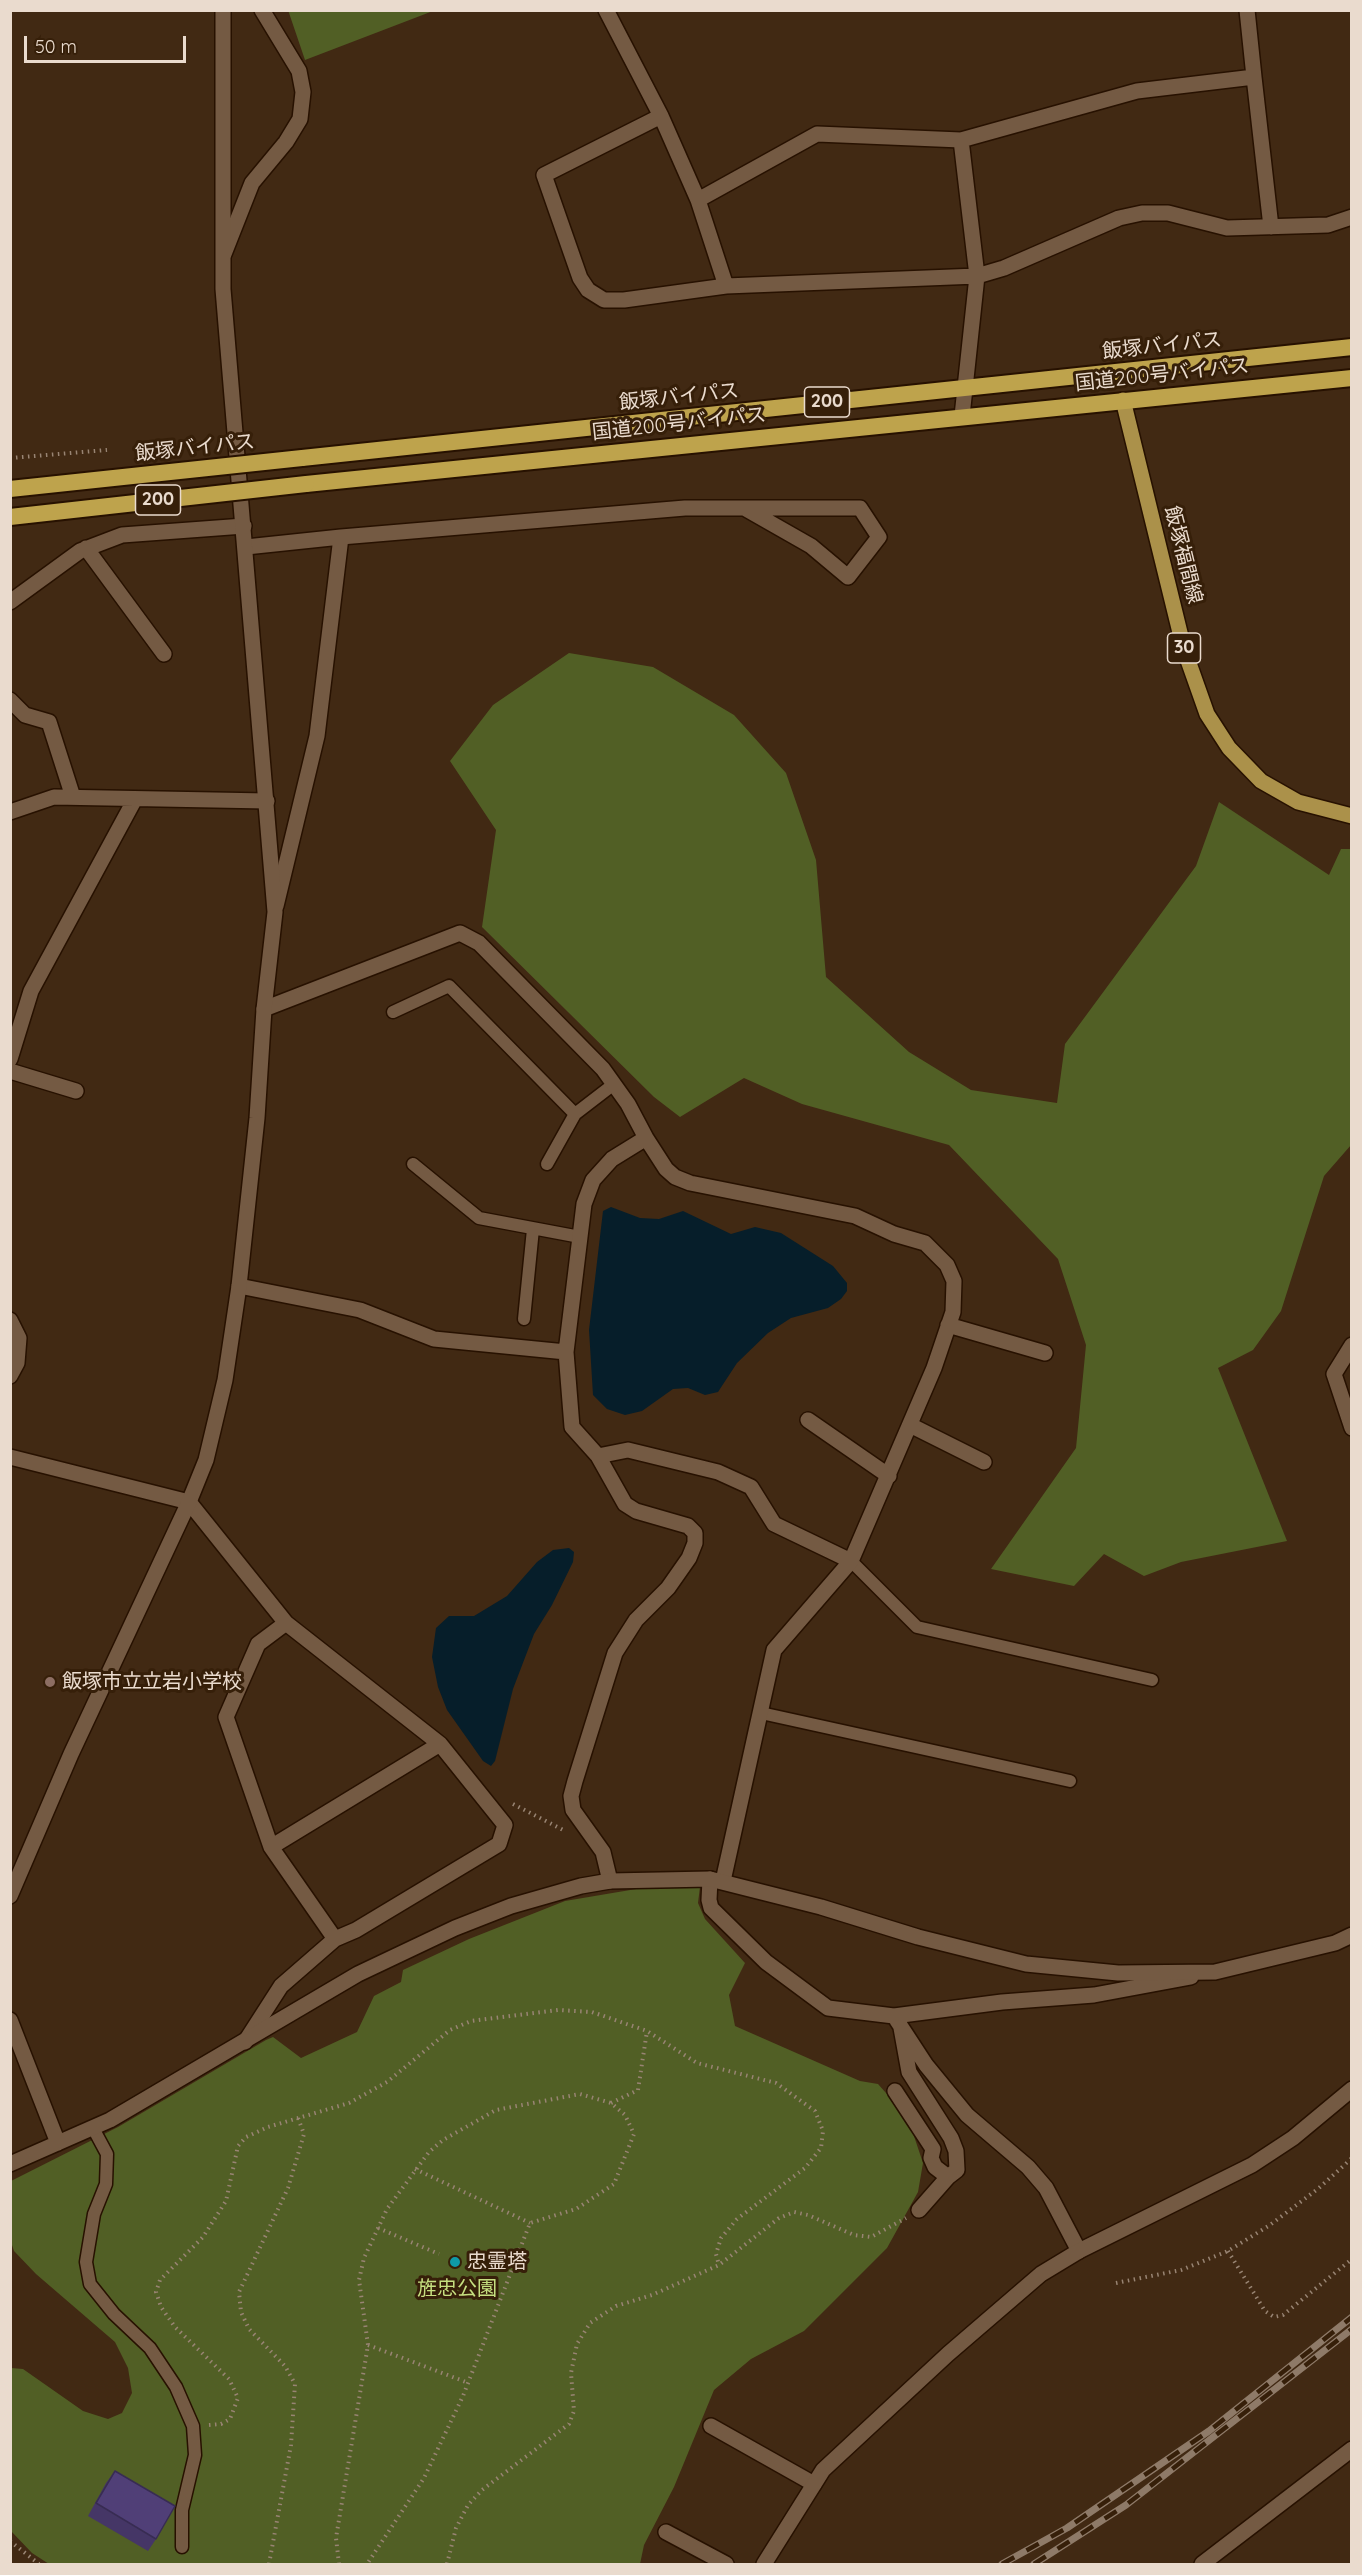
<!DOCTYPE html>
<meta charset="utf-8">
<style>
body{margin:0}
#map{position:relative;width:1362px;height:2575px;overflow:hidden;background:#412913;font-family:Quicksand,sans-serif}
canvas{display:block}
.frame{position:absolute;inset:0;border:12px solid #eadbce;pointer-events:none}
.scale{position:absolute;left:24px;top:36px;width:162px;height:27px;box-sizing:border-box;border:3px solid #eadbce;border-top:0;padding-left:8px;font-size:18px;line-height:21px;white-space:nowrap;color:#eadbce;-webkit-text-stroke:4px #361f09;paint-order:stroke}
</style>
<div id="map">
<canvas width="1362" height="2575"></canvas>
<div class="frame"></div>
<div class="scale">50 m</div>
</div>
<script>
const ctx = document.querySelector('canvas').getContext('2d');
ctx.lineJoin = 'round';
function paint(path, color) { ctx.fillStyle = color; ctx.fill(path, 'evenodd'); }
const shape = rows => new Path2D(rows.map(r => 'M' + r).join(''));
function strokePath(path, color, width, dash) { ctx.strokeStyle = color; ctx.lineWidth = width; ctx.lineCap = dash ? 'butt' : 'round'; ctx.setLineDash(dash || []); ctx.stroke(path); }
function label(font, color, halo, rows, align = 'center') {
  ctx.font = font + ' Quicksand,"Noto Sans JP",sans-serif'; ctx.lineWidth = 6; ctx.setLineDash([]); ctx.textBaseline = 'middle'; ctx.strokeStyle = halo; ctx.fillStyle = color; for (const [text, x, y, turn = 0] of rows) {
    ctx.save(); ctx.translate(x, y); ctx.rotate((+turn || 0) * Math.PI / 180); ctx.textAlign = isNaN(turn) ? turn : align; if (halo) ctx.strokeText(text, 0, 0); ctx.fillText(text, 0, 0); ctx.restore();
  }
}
paint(shape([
 [288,10,433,10,433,11,305,60],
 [569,653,653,667,734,715,786,773,816,860,826,977,909,1052,971,1090,1057,1103,1065,1044,1196,866,1219,802,1329,875,1341,849,1351,849,1351,1145,1324,1176,1281,1311,1253,1350,1218,1368,1287,1541,1181,1562,1144,1576,1104,1554,1074,1586,991,1569,1076,1448,1086,1345,1058,1259,949,1145,802,1104,744,1078,680,1117,654,1097,482,927,496,830,450,761,493,705],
 [648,1887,700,1887,698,1903,705,1919,745,1963,729,1995,735,2026,860,2081,878,2084,894,2102,913,2133,923,2163,918,2192,887,2248,804,2331,751,2359,714,2390,674,2487,644,2545,640,2564,49,2564,32,2553,11,2531,11,2368,23,2369,83,2411,108,2419,122,2413,132,2393,128,2368,115,2342,36,2274,14,2251,11,2242,11,2181,118,2127,266,2040,273,2037,301,2058,357,2032,374,1996,401,1982,403,1970,469,1939,565,1901]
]), '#515f25');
paint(shape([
 [611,1207,640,1218,659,1219,683,1211,731,1234,755,1227,781,1233,833,1266,847,1283,847,1291,841,1299,828,1308,791,1318,768,1333,737,1363,718,1392,705,1395,688,1388,673,1389,642,1411,625,1415,607,1409,593,1395,589,1330,603,1211],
 [569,1548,574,1552,573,1562,552,1605,534,1634,513,1689,495,1761,491,1766,483,1761,447,1710,438,1687,432,1657,436,1628,449,1616,474,1616,507,1596,537,1562,553,1550]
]), '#061e2a');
const service = shape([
 [393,1012,449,986,575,1114,614,1084],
 [413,1164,479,1218,580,1237],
 [547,1164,575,1114],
 [524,1319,533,1229],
 [851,1561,917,1627,1152,1680],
 [761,1713,1070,1781],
 [93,2128,107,2154,106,2184,94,2214,86,2262,90,2284,114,2314,150,2348,176,2387,193,2426,195,2455,182,2510,182,2547]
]);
const minor = shape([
 [606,10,661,116,698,200,726,286,977,276,1004,268,1119,218,1142,213,1168,213,1227,228,1328,225,1352,217],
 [1247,10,1254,77],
 [661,116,544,175,580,278,588,290,604,300,624,300,726,286],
 [961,140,977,276,962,416],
 [698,200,817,134,961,140,1137,91,1254,77,1271,227],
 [224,254,252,183,286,142,300,119,303,92,299,71,262,10],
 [246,547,341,537],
 [86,548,164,654],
 [10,602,80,551,122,535,244,526],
 [10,700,25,715,49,722,73,797],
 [10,812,54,797,267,801],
 [276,906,317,736,341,537,685,508,860,508,879,537,848,577,811,546,746,509],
 [264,1009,460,933,479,943,603,1069,628,1104,646,1138,612,1159,593,1180,584,1204,566,1352],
 [10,1059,31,991,135,799],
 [10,1071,76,1091],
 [646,1138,666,1169,675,1177,690,1183,855,1216,894,1234,925,1243,947,1265,954,1281,953,1312,934,1368,851,1561],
 [239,1286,360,1310,434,1339,566,1352,572,1427,598,1456,628,1450,718,1472,751,1487,774,1524,851,1561,774,1650,723,1881],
 [10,1320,19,1338,17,1363,10,1376],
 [948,1325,1045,1353],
 [1352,1345,1334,1374,1352,1428],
 [808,1420,889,1476],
 [910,1425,984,1462],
 [598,1456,625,1504,636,1511,688,1526,695,1533,695,1543,689,1558,668,1588,636,1620,615,1653,575,1781,571,1796,573,1810,603,1852,610,1881],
 [10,1457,189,1502,286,1623,440,1744,505,1825,499,1844,356,1930,335,1939,281,1986,245,2042],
 [286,1623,258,1644,226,1717,271,1847,335,1939],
 [271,1847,440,1744],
 [710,1879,709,1900,711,1908,766,1962,828,2008,894,2016,926,2065,967,2115,1028,2167,1046,2188,1079,2251],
 [894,2016,1002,2002,1094,1995,1191,1977],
 [895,2091,933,2149,931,2158,935,2167,948,2177,957,2170,956,2151,951,2138,909,2072,901,2028],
 [919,2210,948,2177],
 [711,2426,814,2484],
 [666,2532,726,2564],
 [1202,2564,1352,2449]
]);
const tertiary = shape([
 [10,1896,71,1754,189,1502,206,1460,225,1380,239,1286,257,1118,264,1009,275,912,223,289,223,10],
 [10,2020,58,2143],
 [10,2164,110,2120,358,1974,455,1928,511,1906,581,1886,610,1881,710,1879,821,1907,918,1937,1026,1964,1118,1973,1215,1972,1335,1943,1352,1935],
 [764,2564,823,2470,948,2354,1041,2274,1079,2251,1252,2165,1293,2138,1352,2089]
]);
const primary = shape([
 [1123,400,1184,649,1207,714,1229,748,1261,781,1298,802,1352,816]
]);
const trunk = shape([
 [302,458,1352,347],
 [306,484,1352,378]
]);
strokePath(service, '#271100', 15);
strokePath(minor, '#271100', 18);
strokePath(tertiary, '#271100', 18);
strokePath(primary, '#271100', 18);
strokePath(trunk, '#271100', 20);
strokePath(shape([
 [10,458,107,450],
 [513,1804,565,1831],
 [611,2103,638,2090,647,2031],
 [415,2169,530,2223],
 [378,2228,439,2254],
 [1228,2251,1265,2311,1274,2317,1283,2315,1352,2259],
 [1116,2283,1181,2270,1228,2251,1270,2225,1319,2188,1352,2158],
 [368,2345,466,2382],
 [209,2425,221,2424,230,2419,238,2398,229,2379,175,2327,161,2307,156,2292,160,2280,203,2237,226,2201,238,2146,246,2137,268,2127,349,2103,387,2082,450,2030,471,2021,558,2010,592,2012,647,2031,697,2063,776,2083,815,2111,823,2131,821,2148,805,2168,737,2219,721,2238,716,2254,719,2265],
 [10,2541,39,2564],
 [269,2564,291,2445,295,2384,285,2366,249,2329,241,2312,239,2292,288,2188,304,2134,298,2118],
 [339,2564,336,2538,368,2345,359,2280,364,2258,387,2209,429,2152,443,2140,496,2110,580,2094,611,2103,625,2115,634,2134,614,2184,576,2209,530,2223,463,2396,424,2478,367,2564],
 [447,2564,456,2528,468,2505,482,2490,569,2424,574,2411,571,2373,577,2344,590,2323,616,2306,652,2295,719,2265,779,2218,794,2212,808,2215,854,2235,871,2237,906,2218]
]), '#988473', 4, [1.5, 4.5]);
strokePath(service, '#745a43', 12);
strokePath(minor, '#745a43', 15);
strokePath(tertiary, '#745a43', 15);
strokePath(primary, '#ab914a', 15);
strokePath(trunk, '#bea34c', 16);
const rail = shape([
 [1002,2564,1067,2528,1209,2431,1352,2317],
 [1034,2564,1126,2505,1352,2329]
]);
strokePath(rail, '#8e7a68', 7);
strokePath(rail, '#361f09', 4.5, [14]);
const trunkBridge = shape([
 [10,489,302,458],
 [10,517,306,484]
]);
strokePath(trunkBridge, '#271100', 20, []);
strokePath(trunkBridge, '#bea34c', 16);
paint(shape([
 [115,2471,156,2539,148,2551,88,2516,106,2483]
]), '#453666');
const building = shape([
 [115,2471,175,2506,156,2539,96,2503,115,2471]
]);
paint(building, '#503f77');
strokePath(building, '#382c53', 1.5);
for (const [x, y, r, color] of [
 [50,1682,6,"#8d6e63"],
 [455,2262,6,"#0f9aa8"]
]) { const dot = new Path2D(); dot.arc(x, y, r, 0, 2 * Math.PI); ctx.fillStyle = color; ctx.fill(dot); strokePath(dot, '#361f09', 2); }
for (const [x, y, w] of [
 [827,402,45],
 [158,500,45],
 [1184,648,33]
]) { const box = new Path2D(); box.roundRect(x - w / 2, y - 15, w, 30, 4.5); ctx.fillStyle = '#361f09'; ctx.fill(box); strokePath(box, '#eadbce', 1.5); }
label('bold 18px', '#eadbce', null, [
 ["200",827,402],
 ["200",158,500],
 ["30",1184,648]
]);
label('20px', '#eadbce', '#361f09', [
 ["飯塚バイパス",1162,346,-6],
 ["国道200号バイパス",1162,375,-6],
 ["飯塚バイパス",679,397,-6],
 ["国道200号バイパス",679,424,-6],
 ["飯塚バイパス",195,448,-6],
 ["飯塚福間線",1183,555,76]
]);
label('20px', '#eadbce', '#361f09', [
 ["飯塚市立立岩小学校",62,1682],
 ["忠霊塔",467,2262]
], 'left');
label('20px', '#c6df80', '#361f09', [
 ["旌忠公園",457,2289]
]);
</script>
